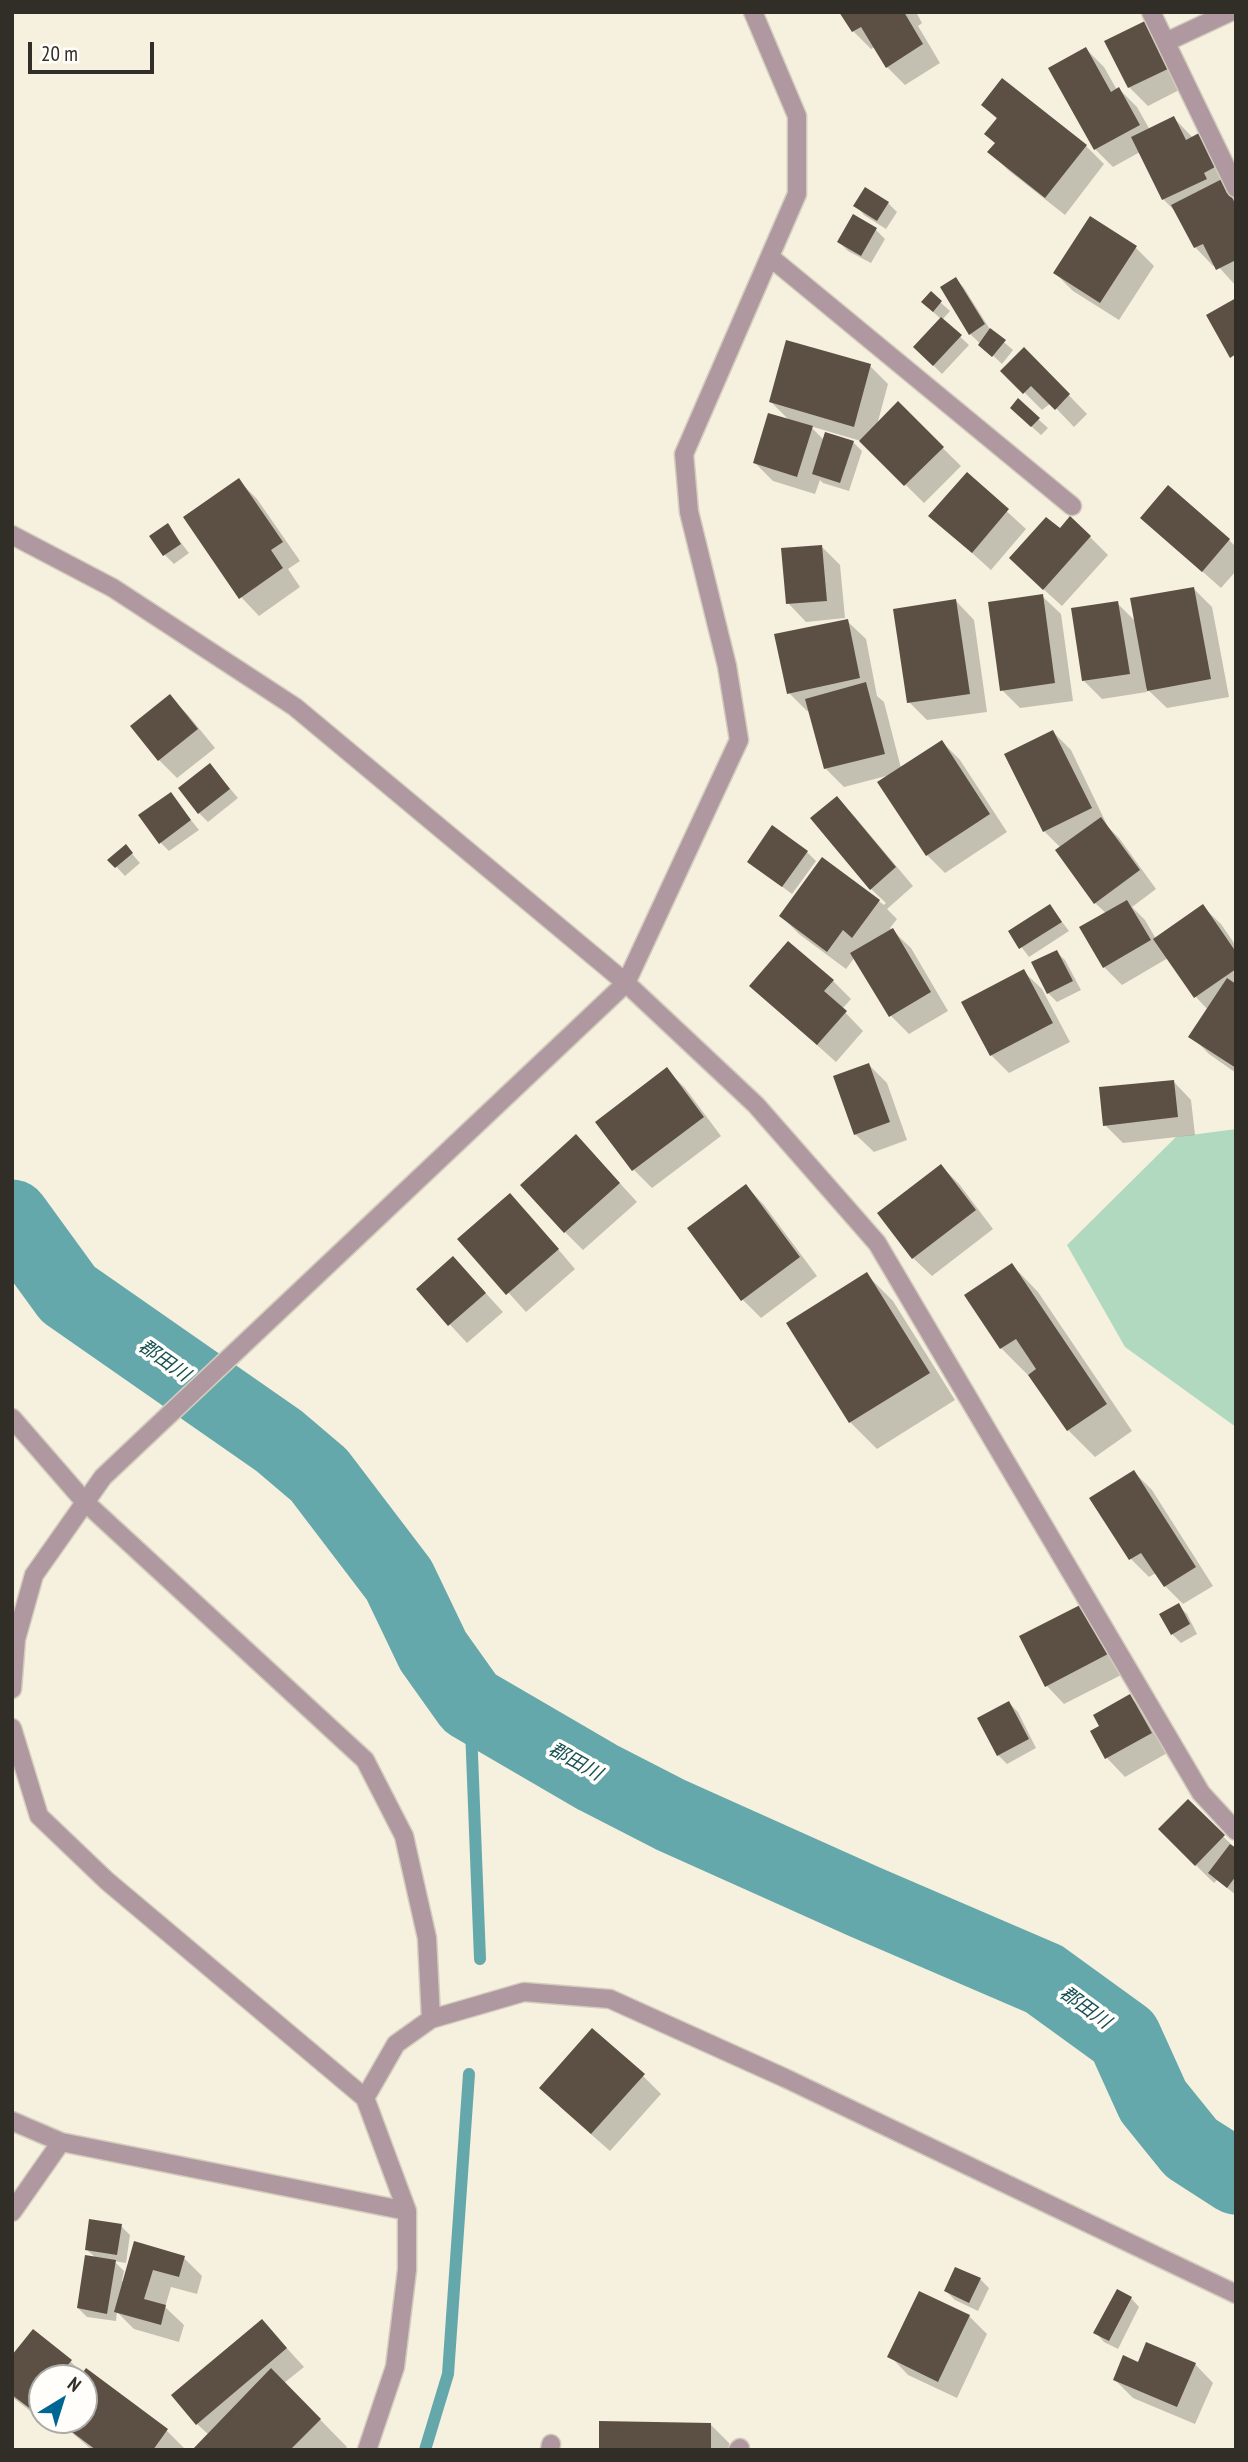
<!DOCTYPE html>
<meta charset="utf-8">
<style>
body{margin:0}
#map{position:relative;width:1248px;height:2462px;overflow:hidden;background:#f6f0de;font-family:"PT Sans Narrow",sans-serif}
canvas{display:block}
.frame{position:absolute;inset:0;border:14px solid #302e27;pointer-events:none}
.north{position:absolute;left:28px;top:2364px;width:70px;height:70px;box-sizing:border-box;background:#fffefa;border:2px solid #acaba6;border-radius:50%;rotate:38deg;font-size:19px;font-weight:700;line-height:28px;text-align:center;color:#302e27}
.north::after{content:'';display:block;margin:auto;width:24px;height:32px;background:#006795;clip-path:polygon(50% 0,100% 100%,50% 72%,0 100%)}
.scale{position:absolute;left:28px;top:42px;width:126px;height:32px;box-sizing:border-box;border:4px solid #302e27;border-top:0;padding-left:9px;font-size:21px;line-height:24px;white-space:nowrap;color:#302e27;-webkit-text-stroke:5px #fffefa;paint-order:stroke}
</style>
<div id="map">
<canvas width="1248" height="2462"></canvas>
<div class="frame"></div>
<div class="north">N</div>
<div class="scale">20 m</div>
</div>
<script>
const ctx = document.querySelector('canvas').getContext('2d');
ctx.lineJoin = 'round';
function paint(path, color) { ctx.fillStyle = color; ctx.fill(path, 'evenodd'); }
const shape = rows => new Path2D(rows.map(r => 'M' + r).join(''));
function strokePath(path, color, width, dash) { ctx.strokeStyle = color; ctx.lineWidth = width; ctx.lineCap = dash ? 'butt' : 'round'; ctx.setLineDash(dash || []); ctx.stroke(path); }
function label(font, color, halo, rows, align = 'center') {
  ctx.font = font + ' "PT Sans Narrow","Noto Sans JP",sans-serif'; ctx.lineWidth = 7; ctx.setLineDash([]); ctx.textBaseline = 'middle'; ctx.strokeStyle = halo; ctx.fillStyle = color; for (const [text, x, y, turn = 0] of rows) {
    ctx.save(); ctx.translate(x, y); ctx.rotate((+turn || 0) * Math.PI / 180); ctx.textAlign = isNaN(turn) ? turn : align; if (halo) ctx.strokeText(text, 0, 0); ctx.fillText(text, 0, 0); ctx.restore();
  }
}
paint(shape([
 [1236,1129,1236,1427,1125,1347,1067,1245,1176,1137]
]), '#b0d9bf');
paint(shape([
 [841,12,916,12,922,23,918,26,940,63,905,85,887,67,875,47,871,49,853,31],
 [1146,22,1187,86,1148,106,1129,87,1107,42],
 [1086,49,1104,67,1117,90,1119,89,1137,107,1150,130,1174,118,1193,138,1199,136,1217,154,1236,195,1236,286,1216,264,1213,266,1195,247,1178,214,1163,199,1140,152,1113,167,1095,149],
 [983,105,1086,146,1104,164,1065,215,1008,170,990,152,996,144,998,120],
 [866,190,888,203,897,212,886,229,864,215,856,206],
 [876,230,885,239,871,263,848,251,839,242],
 [1136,248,1154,266,1119,320,1073,291,1055,273],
 [956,279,964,288,991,331,1013,350,1002,364,970,334],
 [931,294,950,311,942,320,969,345,942,374,915,347,941,319,932,311],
 [1024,349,1087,414,1074,427,1051,403,1042,410,1003,371],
 [870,366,888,384,877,425,898,404,961,466,924,503,861,441,810,426,824,440,853,442,862,451,849,491,823,483,820,480,815,494,773,481,755,463,790,421,771,402],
 [1018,401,1048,428,1041,435,1021,417],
 [967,475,1026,529,991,570,931,516],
 [239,481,257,499,300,561,288,569,300,587,259,616,241,597],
 [1142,518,1229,540,1236,547,1236,571,1221,588],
 [168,526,189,553,174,564,165,555],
 [1060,531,1090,537,1108,555,1062,606,1029,576],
 [821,546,840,565,845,618,806,622,788,603],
 [1193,588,1212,607,1229,697,1167,708,1146,688,1147,692,1102,699,1083,680,1117,603,1136,622],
 [1042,596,1061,614,1073,701,1020,708,1002,690],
 [956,601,974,620,987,712,927,720,909,702],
 [847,621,866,639,877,696,884,702,901,768,942,742,960,760,1007,832,945,873,927,855,890,775,844,787,825,768,810,711,807,711,789,693],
 [170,697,188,715,215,748,177,778,159,760],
 [1053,732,1071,750,1108,827,1119,838,1156,889,1132,907,1145,920,1156,939,1202,906,1221,924,1236,946,1236,1073,1209,1054,1191,1036,1208,1010,1195,996,1168,958,1122,985,1104,967,1107,914,1095,903,1061,848,1044,831],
 [210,765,238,798,208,822,199,813],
 [170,794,199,830,169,851,160,842],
 [837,798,855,817,913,886,887,909,897,919,890,928,911,948,948,1011,909,1034,891,1016,855,957,846,969,799,934,781,916,823,860,884,905,886,903,871,889],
 [126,847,140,863,125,876,110,860],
 [807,852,816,861,792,894,749,862],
 [1050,906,1069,931,1029,957,1010,932],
 [1056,952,1065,960,1081,990,1057,1002,1048,993],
 [1023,971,1042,989,1070,1042,1009,1073,991,1055],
 [833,981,851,999,842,1009,863,1031,836,1062,751,986],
 [869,1065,887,1083,907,1140,874,1152,855,1134],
 [667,1070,685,1088,721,1136,652,1188,634,1170,598,1122],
 [1173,1081,1191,1100,1195,1135,1123,1143,1105,1125],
 [594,1155,637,1202,583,1250,565,1232],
 [941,1166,959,1184,993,1229,932,1276,913,1258,879,1213],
 [746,1186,764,1205,817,1276,761,1318,743,1300,689,1228],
 [528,1214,575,1269,526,1312,460,1239],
 [1012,1265,1038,1292,1132,1431,1095,1457,1068,1430,1030,1374,1028,1375,1001,1348],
 [867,1275,893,1301,955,1400,877,1449,850,1422],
 [471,1277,503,1312,467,1343,418,1290],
 [1134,1472,1152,1490,1213,1586,1183,1604,1165,1586,1156,1573,1149,1577,1131,1559],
 [1178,1605,1187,1614,1197,1634,1181,1643,1172,1634],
 [1082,1606,1125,1673,1064,1704,1046,1685],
 [1129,1696,1148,1714,1169,1752,1125,1777,1107,1758,1092,1732,1102,1726],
 [1009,1703,1018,1712,1036,1748,1007,1764,998,1755],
 [1188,1802,1236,1849,1236,1895,1217,1880,1214,1883,1160,1830],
 [643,2076,661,2094,610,2151,559,2106],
 [121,2226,130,2235,126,2263,114,2261,124,2271,122,2281,124,2282,135,2243,184,2258,202,2276,197,2294,171,2287,165,2307,184,2325,179,2342,134,2329,117,2312,116,2321,87,2317,78,2308,96,2258,87,2250],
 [980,2279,989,2288,978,2311,955,2300,946,2291],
 [1131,2298,1139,2307,1118,2349,1104,2342,1096,2333],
 [969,2316,987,2334,957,2398,908,2375,890,2356],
 [262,2321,304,2367,284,2383,347,2447,344,2450,195,2450,209,2435,197,2424],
 [12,2358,70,2361,84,2375,87,2370,167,2431,185,2449,92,2450,57,2420,84,2420,84,2378,42,2378,42,2420,12,2397],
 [1139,2364,1195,2364,1213,2383,1195,2424,1133,2398,1115,2380],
 [42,2420,56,2420,51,2427],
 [711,2425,729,2443,729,2450,600,2450]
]), '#0003');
strokePath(shape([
 [470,1703,480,1959],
 [425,2450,448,2374,469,2074]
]), '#65a8ab', 12);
strokePath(shape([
 [12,1217,68,1294,279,1441,319,1475,399,1580,433,1651,470,1703,597,1777,671,1815,865,1902,1044,1979,1124,2037,1153,2101,1191,2148,1236,2177]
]), '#65a8ab', 75);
paint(shape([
 [839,12,904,12,923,44,886,68,861,27,852,32],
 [1147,20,1170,68,1128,88,1104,41],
 [1086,47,1111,92,1119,87,1140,125,1094,150,1048,68],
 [1002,78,1087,145,1045,198,987,152,995,143,984,134,997,118,981,105],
 [1174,116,1186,140,1199,133,1215,167,1204,173,1207,179,1162,200,1131,137],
 [1222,179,1236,205,1236,260,1216,270,1203,244,1194,248,1171,205],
 [865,187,889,202,877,221,853,206],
 [853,214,877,228,861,256,837,242],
 [1090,216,1137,246,1100,303,1053,273],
 [956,277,985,324,969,335,940,287],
 [931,291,942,301,933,312,921,302],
 [1236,298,1236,354,1230,358,1206,315],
 [941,317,962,335,933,366,913,347],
 [990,328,1006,340,992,357,978,345],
 [786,340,871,364,854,427,769,402],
 [1024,347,1070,394,1055,410,1031,386,1023,394,1000,371],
 [1018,398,1040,418,1031,427,1010,408],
 [898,401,944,447,904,486,859,441],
 [768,413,813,426,797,477,753,463],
 [825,432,854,441,840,483,812,474],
 [967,472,1009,509,972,553,928,516],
 [239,478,283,542,271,550,283,568,239,599,183,517],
 [1168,485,1230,539,1202,572,1140,518],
 [1070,516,1091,536,1043,590,1009,558,1046,517,1060,528],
 [168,523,181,544,163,556,149,536],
 [822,545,827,601,786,604,781,548],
 [1194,587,1211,679,1147,691,1130,598],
 [1043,594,1055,683,1000,691,988,602],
 [956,599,970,694,907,703,893,609],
 [1118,601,1130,674,1082,681,1071,608],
 [848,619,860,678,787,694,774,634],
 [866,682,885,754,824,769,805,699],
 [170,694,198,729,158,761,130,726],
 [1053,730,1092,808,1043,832,1004,754],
 [942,740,990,814,926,856,877,782],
 [210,763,230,789,198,814,178,788],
 [171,792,191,820,159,844,138,815],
 [837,796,896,867,870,890,810,818],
 [1101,817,1140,870,1094,904,1055,850],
 [772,825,808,851,782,887,747,862],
 [126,844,133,853,115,868,107,860],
 [822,857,880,900,852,938,843,930,827,952,779,916],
 [1127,900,1151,940,1103,968,1079,927],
 [1050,904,1062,922,1019,949,1008,931],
 [1203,904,1236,952,1236,969,1194,998,1153,939],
 [893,928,931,992,889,1017,850,953],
 [788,941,834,980,824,991,847,1011,817,1045,749,986],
 [1057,950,1073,981,1047,994,1031,962],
 [1024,969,1053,1023,990,1056,961,1002],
 [1227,978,1236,984,1236,1068,1188,1037],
 [869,1063,890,1122,854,1135,833,1076],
 [667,1067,704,1117,632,1171,595,1122],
 [1174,1080,1178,1117,1103,1126,1099,1087],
 [576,1134,620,1183,564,1233,520,1185],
 [941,1164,976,1210,912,1259,877,1213],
 [746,1184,800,1257,741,1301,687,1228],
 [510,1193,559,1249,506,1295,457,1239],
 [453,1256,486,1293,448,1326,416,1289],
 [1012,1263,1107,1404,1067,1431,1028,1375,1036,1369,1016,1339,1000,1349,964,1295],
 [867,1272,930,1373,849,1423,786,1323],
 [1134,1470,1196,1567,1164,1587,1141,1553,1129,1560,1089,1498],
 [1179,1603,1190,1624,1171,1635,1159,1614],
 [1082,1604,1108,1654,1045,1687,1019,1636],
 [1130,1694,1152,1733,1105,1759,1090,1731,1099,1726,1093,1715],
 [1009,1701,1029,1739,997,1756,977,1718],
 [1188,1799,1225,1835,1195,1866,1158,1829],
 [1230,1844,1236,1848,1236,1876,1227,1888,1208,1873],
 [592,2028,645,2074,591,2134,539,2088],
 [89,2219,122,2224,117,2255,85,2250],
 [134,2241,185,2256,179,2277,153,2270,144,2299,166,2305,161,2325,114,2312],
 [85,2255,116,2260,107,2314,77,2308],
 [955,2267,981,2278,969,2303,944,2291],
 [1117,2289,1132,2297,1109,2341,1093,2333],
 [919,2291,970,2315,938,2382,887,2357],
 [262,2319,287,2348,196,2425,171,2395],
 [33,2329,72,2360,57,2378,42,2378,42,2397,32,2410,12,2395,12,2355],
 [1146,2342,1196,2363,1177,2407,1113,2380,1123,2355,1138,2362],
 [86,2368,168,2429,153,2450,96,2450,56,2420,84,2420,84,2378,79,2378],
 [271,2368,321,2419,290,2450,192,2450],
 [599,2421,711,2423,711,2450,599,2450]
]), '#5c5044');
const minor = shape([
 [1151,12,1236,188],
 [1166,42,1230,12],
 [770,257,1072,506],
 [12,535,113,588,295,707,626,983,756,1105,877,1243,1201,1793,1236,1831],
 [12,1418,85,1502,365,1760,404,1836,427,1938,431,2019],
 [12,1689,16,1639,34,1575,103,1477,626,983,739,740,727,666,689,512,684,454,797,194,797,116,753,12],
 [12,1728,39,1816,107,1881,365,2098,407,2211,407,2270,395,2367,367,2450],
 [365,2098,396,2044,431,2019,524,1992,610,1999,785,2078,1236,2294],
 [12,2121,61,2142],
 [12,2212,61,2142,407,2211],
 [550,2450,551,2444],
 [738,2450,740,2448]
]);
strokePath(minor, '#d2cdbd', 21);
strokePath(minor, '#b098a1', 18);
label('italic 19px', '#165154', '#fffefa', [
 ["郡田川",164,1361,35],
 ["郡田川",575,1762,29],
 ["郡田川",1085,2008,36]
]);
</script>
